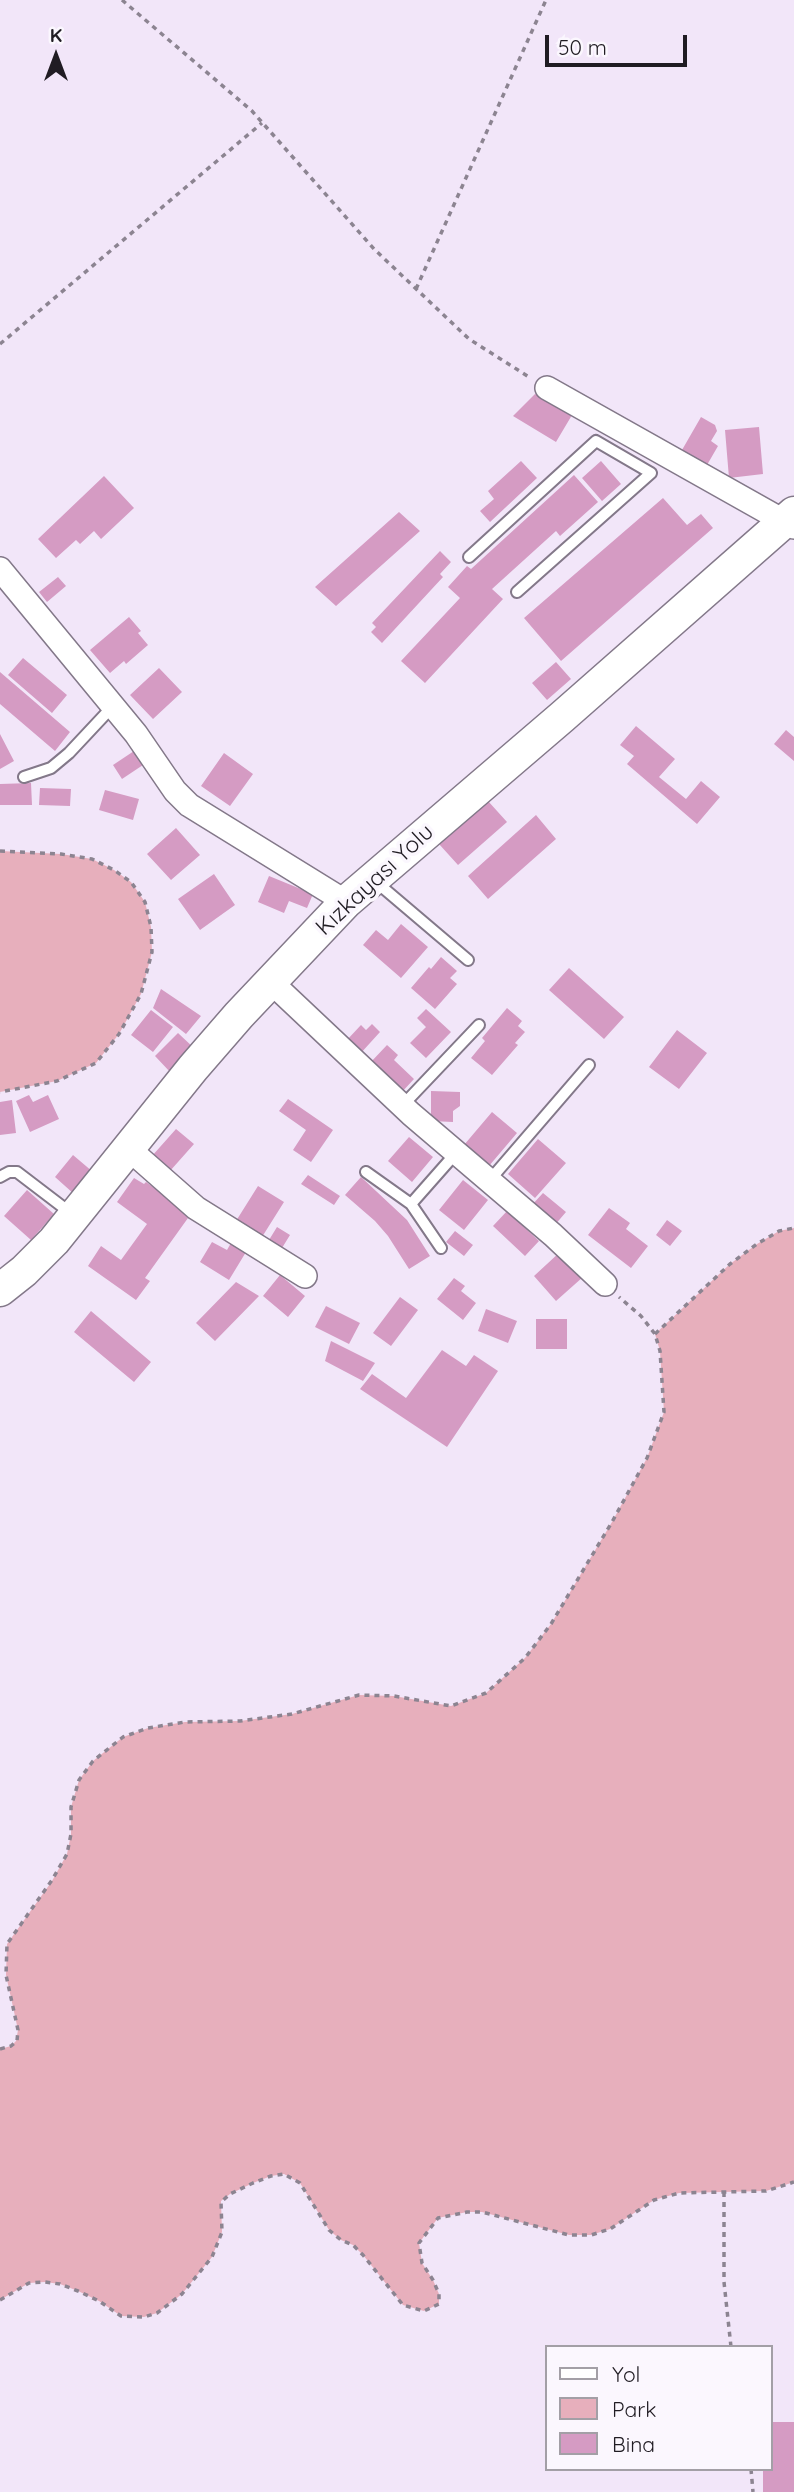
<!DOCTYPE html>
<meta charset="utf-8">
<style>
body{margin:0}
#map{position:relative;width:794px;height:2492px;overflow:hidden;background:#f2e6f9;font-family:Quicksand,sans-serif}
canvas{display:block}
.legend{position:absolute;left:545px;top:2345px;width:228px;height:126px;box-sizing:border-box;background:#fbf7fe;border:2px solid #a39fa6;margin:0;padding:9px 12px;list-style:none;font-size:21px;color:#201c23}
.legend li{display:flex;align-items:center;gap:14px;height:35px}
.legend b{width:35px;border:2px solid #a39fa6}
.north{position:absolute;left:21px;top:21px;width:70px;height:70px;-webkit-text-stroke:5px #fbf7fe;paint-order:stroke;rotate:0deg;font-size:19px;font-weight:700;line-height:28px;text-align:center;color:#201c23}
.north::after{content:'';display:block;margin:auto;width:24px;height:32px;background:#201c23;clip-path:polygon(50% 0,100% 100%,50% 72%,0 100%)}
.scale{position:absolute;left:545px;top:35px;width:142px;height:32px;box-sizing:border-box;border:4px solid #201c23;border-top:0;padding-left:9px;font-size:21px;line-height:24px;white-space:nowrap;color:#201c23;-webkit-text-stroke:5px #fbf7fe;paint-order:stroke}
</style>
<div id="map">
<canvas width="794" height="2492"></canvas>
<ul class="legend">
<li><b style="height:9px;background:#fff"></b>Yol</li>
<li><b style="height:19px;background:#e7afbc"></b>Park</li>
<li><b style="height:19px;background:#d59bc3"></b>Bina</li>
</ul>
<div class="north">K</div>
<div class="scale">50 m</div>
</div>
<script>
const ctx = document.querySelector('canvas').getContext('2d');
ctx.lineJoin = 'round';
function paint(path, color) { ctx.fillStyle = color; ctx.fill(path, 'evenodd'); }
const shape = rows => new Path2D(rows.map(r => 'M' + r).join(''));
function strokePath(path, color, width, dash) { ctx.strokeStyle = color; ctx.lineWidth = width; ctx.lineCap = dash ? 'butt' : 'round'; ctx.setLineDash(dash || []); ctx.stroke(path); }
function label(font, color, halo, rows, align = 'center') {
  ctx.font = font + ' Quicksand,sans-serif'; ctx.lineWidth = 7; ctx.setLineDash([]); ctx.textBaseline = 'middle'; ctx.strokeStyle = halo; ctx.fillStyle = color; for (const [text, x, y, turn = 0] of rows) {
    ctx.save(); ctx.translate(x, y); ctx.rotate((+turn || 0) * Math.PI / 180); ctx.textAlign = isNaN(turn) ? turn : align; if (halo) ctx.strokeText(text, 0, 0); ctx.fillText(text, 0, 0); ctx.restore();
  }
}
paint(shape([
 [0,851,61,854,92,859,114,870,131,882,145,902,151,927,152,952,141,994,119,1034,96,1063,57,1081,0,1092],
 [794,1228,794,2182,766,2191,679,2193,654,2200,610,2229,591,2235,569,2235,482,2212,467,2212,438,2218,419,2243,422,2263,433,2280,439,2294,439,2304,424,2311,403,2305,363,2255,353,2245,341,2240,329,2230,300,2183,284,2174,271,2176,253,2183,230,2194,221,2201,222,2232,212,2257,182,2294,157,2313,144,2317,121,2316,99,2301,78,2291,60,2284,45,2282,29,2283,0,2300,0,2049,11,2046,16,2041,18,2030,6,1975,7,1944,52,1881,67,1854,71,1834,71,1807,79,1780,93,1761,123,1737,148,1728,185,1722,240,1721,292,1714,359,1695,394,1696,451,1706,486,1693,525,1658,551,1624,612,1522,647,1458,664,1412,660,1351,655,1334,730,1264,757,1244,779,1231]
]), '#e7afbc');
paint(shape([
 [535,394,572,415,556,442,513,416],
 [701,417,715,425,717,431,711,441,718,446,707,465,682,450],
 [759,427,763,474,729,478,725,430],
 [521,461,537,478,490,522,480,511,494,499,488,491],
 [601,461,621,484,602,501,582,478],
 [574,475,598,502,560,536,556,531,492,589,503,599,425,683,401,661,460,598,448,587,467,566,471,569],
 [104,476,134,508,101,539,94,531,80,544,76,540,56,558,38,539],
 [663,498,687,525,701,514,713,528,561,661,524,618],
 [399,512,420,531,336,606,315,587],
 [440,551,451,562,440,574,443,577,382,643,371,632,376,627,372,623],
 [58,577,66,586,47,602,39,592],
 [129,617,141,631,138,633,148,645,126,664,124,661,110,673,90,650],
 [23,658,67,695,52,713,8,675],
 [556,662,571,679,547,700,532,683],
 [159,668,182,692,153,719,130,695],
 [0,672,70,732,55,751,0,704],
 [636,726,675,759,659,777,686,799,701,781,720,797,697,824,627,764,634,756,620,745],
 [786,730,794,737,794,761,774,744],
 [0,734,14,761,0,769],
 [137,749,146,763,122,779,113,765],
 [224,753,253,774,230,806,201,786],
 [31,783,32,805,0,805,0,784],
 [40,788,71,789,70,806,39,805],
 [105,790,139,799,133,820,99,810],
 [488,801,507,822,458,865,439,844],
 [536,815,556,839,488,899,468,876],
 [176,828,200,855,171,880,147,854],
 [214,874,235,905,200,930,178,899],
 [269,876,313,894,307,908,289,901,284,913,258,902],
 [401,924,428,947,401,978,363,945,376,930,388,940],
 [441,957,457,971,450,978,457,984,435,1009,411,988,429,967,431,969],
 [569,968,624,1017,604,1039,549,990],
 [161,989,201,1016,186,1034,153,1008],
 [507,1008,522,1021,518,1026,525,1032,515,1043,518,1045,492,1075,471,1058,485,1041,482,1038],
 [426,1009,451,1032,426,1058,410,1043,426,1027,417,1018],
 [151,1010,173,1027,153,1052,131,1035],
 [372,1024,380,1032,360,1054,346,1041,361,1025,366,1030],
 [677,1030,707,1053,679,1089,649,1067],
 [178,1033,195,1049,171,1073,155,1056],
 [387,1045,398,1055,394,1060,414,1079,401,1093,370,1063],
 [431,1091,460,1092,460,1106,453,1111,453,1122,431,1121],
 [29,1095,33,1102,48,1095,59,1119,30,1132,16,1101],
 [288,1099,333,1130,311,1162,293,1150,306,1130,279,1111],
 [12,1100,16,1133,0,1135,0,1102],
 [492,1112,517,1133,489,1166,464,1145],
 [176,1129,194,1144,170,1171,152,1156],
 [409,1137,433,1157,412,1182,388,1161],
 [538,1139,566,1163,535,1198,508,1174],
 [73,1155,93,1172,74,1194,55,1177],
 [308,1175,340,1196,334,1205,301,1184],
 [361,1177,407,1220,430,1256,409,1269,388,1236,375,1221,345,1195],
 [134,1178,144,1184,146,1182,167,1197,188,1218,145,1278,150,1281,136,1300,88,1266,101,1246,121,1260,147,1224,117,1202],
 [463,1180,488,1200,464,1230,439,1210],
 [258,1186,284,1202,262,1237,236,1221],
 [27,1190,54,1214,31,1240,4,1216],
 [543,1193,566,1212,554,1226,531,1206],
 [609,1208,630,1223,626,1229,648,1246,631,1268,588,1235],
 [507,1211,539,1241,525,1256,493,1226],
 [667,1220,682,1231,670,1246,656,1235],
 [277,1227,290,1235,282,1248,269,1240],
 [455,1231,473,1245,464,1256,446,1242],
 [212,1242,227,1250,231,1243,246,1252,229,1280,200,1262],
 [560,1252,583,1277,556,1301,534,1276],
 [280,1275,305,1296,288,1317,263,1296],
 [454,1278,465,1286,461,1291,476,1303,463,1320,437,1299],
 [236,1282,259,1296,215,1341,196,1323],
 [400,1297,418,1310,391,1346,373,1333],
 [326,1306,360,1323,349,1344,315,1327],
 [486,1309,517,1321,508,1343,478,1331],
 [91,1311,151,1362,134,1382,74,1332],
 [536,1319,567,1319,567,1349,536,1349],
 [331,1341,375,1363,363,1381,325,1361],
 [442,1350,466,1366,474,1355,498,1371,447,1447,360,1389,372,1374,406,1398],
 [771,2422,794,2422,794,2492,763,2492,763,2469,771,2469]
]), '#d59bc3');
const lane = shape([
 [469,557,596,441,651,473,517,592],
 [24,777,51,768,69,753,113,706],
 [375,881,468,960],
 [402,1106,479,1025],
 [366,1172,411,1204,441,1248],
 [0,1177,9,1172,17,1172,72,1214],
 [489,1181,589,1065],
 [411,1204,456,1153]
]);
const street = shape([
 [547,388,794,527],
 [0,569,136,734,175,791,189,805,346,902],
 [271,982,411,1114,553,1235,605,1284],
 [129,1149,196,1208,305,1276]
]);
const secondary = shape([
 [0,1290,24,1271,54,1241,193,1068,239,1015,346,902,562,717,794,513]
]);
strokePath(lane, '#837889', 14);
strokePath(street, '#837889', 26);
strokePath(secondary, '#837889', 35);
strokePath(shape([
 [122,0,252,111,374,249,469,339,529,377],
 [416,289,546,0],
 [0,344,262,123],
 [0,851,61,854,92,859,114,870,131,882,145,902,151,927,152,952,141,994,119,1034,96,1063,57,1081,0,1092],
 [655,1334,730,1264,757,1244,779,1231,794,1228],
 [0,2049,11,2046,17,2041,18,2030,6,1975,7,1944,52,1880,67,1854,71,1834,71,1807,79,1780,93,1761,123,1737,148,1728,185,1722,240,1721,292,1714,359,1695,394,1696,451,1706,486,1693,525,1658,551,1624,612,1522,647,1458,664,1412,660,1351,655,1334,641,1316,619,1297],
 [724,2192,724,2282,731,2347],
 [0,2300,29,2283,45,2282,60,2284,78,2291,99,2301,121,2316,144,2317,157,2313,182,2294,212,2257,222,2232,221,2202,230,2194,253,2183,271,2176,284,2174,300,2183,329,2230,341,2240,353,2245,363,2255,403,2305,424,2311,439,2304,439,2294,433,2280,422,2263,419,2243,438,2218,467,2212,482,2212,569,2235,591,2235,610,2229,654,2200,679,2193,766,2191,794,2182],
 [751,2469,753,2492]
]), '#8c8491', 3.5, [5, 5]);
strokePath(lane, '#fff', 10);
strokePath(street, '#fff', 23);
strokePath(secondary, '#fff', 32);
label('23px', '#201c23', '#fbf7fe', [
 ["Kızkayası Yolu",375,880,-43]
]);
</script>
